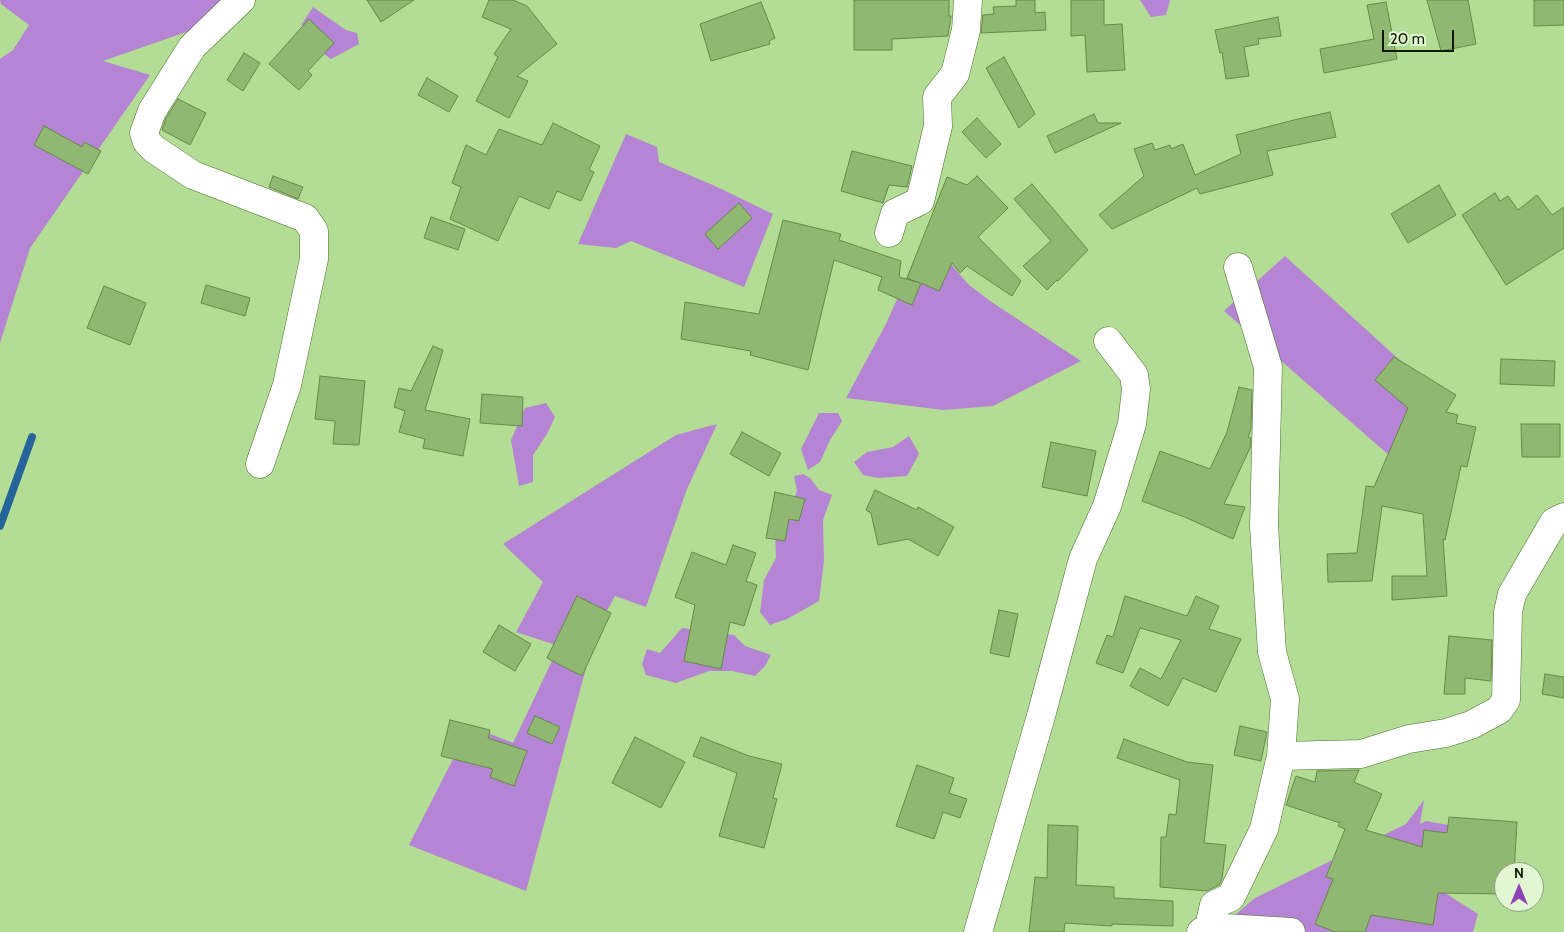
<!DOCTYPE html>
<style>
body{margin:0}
#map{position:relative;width:1564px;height:932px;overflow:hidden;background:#b3dc94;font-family:Cabin,sans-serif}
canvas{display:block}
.north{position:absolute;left:1494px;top:862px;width:50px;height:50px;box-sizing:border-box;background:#e1f6d2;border:1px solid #8c9e7e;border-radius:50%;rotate:0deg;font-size:14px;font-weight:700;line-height:20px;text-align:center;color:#0c1b01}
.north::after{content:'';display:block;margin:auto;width:18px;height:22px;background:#9045b7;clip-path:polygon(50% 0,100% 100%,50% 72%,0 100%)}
.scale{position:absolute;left:1382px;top:30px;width:72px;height:22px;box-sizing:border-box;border:2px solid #0c1b01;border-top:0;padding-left:6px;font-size:15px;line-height:18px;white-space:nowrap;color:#0c1b01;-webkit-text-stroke:4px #e1f6d2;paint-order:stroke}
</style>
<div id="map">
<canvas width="1564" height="932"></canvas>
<div class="north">N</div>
<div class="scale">20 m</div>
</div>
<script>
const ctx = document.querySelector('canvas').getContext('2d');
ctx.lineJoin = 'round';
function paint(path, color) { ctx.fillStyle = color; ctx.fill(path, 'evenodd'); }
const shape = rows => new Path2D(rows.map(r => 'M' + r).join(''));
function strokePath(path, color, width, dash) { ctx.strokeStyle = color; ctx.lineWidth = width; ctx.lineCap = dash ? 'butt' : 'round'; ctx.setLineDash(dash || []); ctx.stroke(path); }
paint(shape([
 [0,0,227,0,189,31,103,61,150,75,30,248,0,343,0,59,13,50,29,25,1,4],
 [1140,0,1170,0,1166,15,1151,17],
 [313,7,346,30,357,33,359,44,331,59,306,41,302,24],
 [626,134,657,147,659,162,715,186,773,214,744,287,631,241,616,248,578,244],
 [921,245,950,263,968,284,990,301,1081,361,993,406,943,410,846,398,886,324],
 [1285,256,1446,402,1406,470,1224,311],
 [546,403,555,417,547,434,533,455,533,482,519,486,511,440,525,408],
 [819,413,838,413,842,421,830,440,820,462,808,470,801,449],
 [717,424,687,489,646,607,615,596,596,631,526,891,409,845,470,726,513,743,559,646,516,632,543,582,503,544,676,435],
 [909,436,919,454,907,476,878,478,863,475,854,462,867,452,893,447],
 [803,474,810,478,819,490,832,495,823,520,824,561,819,601,787,619,770,625,760,612,764,580,776,558,775,533,790,509,797,491,794,476],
 [682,628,734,635,745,646,771,655,765,666,755,676,732,671,709,671,676,683,646,675,642,664,647,649,660,653],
 [1424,800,1420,824,1426,821,1448,825,1459,832,1412,872,1478,914,1473,932,1215,932,1255,898,1406,824]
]), '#b684d4');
strokePath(shape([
 [0,526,32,437]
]), '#25649a', 8);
const building = shape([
 [367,0,414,0,381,22,367,0],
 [489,0,513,0,527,6,557,44,517,76,528,81,509,118,476,101,498,57,494,54,511,29,482,17,489,0],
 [854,0,949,0,949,16,951,16,948,36,892,39,892,50,854,50,854,0],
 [1016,0,1035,0,1035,13,1045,12,1046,30,981,33,983,15,994,14,993,7,1016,6,1016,0],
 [1071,0,1104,0,1104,25,1122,24,1125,70,1087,72,1085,35,1071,36,1071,0],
 [1427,0,1468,0,1476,44,1441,51,1427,0],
 [1534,0,1564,0,1564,25,1534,26,1534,0],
 [761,2,775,38,769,41,770,44,711,61,700,24,761,2],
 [1386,2,1397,59,1324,73,1320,49,1374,39,1367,5,1386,2],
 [1278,17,1281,36,1258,39,1259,44,1244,47,1249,76,1226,79,1222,52,1220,53,1215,30,1278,17],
 [309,19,334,43,308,71,312,75,299,90,269,64,309,19],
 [244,53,260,63,243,91,227,80,244,53],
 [1004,57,1035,114,1019,128,986,68,1004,57],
 [427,78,458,96,449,112,418,95,427,78],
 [178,99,206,113,190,145,162,130,166,118,178,99],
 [1330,112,1336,137,1267,151,1273,175,1200,194,1197,188,1112,229,1099,215,1144,176,1134,149,1152,143,1155,150,1170,145,1171,149,1183,144,1195,175,1241,154,1236,135,1294,120,1330,112],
 [1094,114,1098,123,1121,123,1055,153,1047,136,1094,114],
 [977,118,1001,144,986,158,962,132,977,118],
 [553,123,600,146,589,170,594,172,581,201,557,191,549,209,519,196,498,241,450,219,461,187,452,183,466,145,486,155,499,129,542,145,553,123],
 [44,126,82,147,84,142,101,151,88,174,34,145,44,126],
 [852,151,912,166,907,187,889,185,883,203,841,191,852,151],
 [273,176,303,187,298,199,269,187,273,176],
 [977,176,1008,208,978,237,1021,281,1012,296,967,266,960,273,952,263,939,291,921,283,912,305,878,290,882,277,834,260,808,370,750,355,751,351,681,339,685,302,759,314,783,220,841,234,839,240,901,261,899,277,920,283,907,278,947,177,967,185,977,176],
 [1032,184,1088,250,1058,281,1057,280,1047,290,1023,266,1051,241,1014,199,1032,184],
 [1439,185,1456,215,1408,243,1391,214,1439,185],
 [1495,193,1500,201,1508,196,1518,210,1537,195,1552,215,1564,207,1564,248,1506,285,1462,215,1495,193],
 [739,203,752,218,718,249,705,234,739,203],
 [431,217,465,229,458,250,424,238,431,217],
 [206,285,250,298,245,316,201,303,206,285],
 [104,286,146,303,130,345,87,328,104,286],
 [433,346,443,350,425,410,470,419,463,456,423,448,425,439,399,432,405,411,394,407,399,388,411,391,433,346],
 [1394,357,1456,395,1446,412,1458,415,1456,423,1476,427,1467,467,1461,466,1445,540,1443,539,1447,596,1392,600,1392,576,1427,576,1423,514,1382,506,1372,581,1328,582,1327,554,1357,553,1366,486,1374,487,1408,408,1375,380,1394,357],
 [1501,359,1555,361,1554,386,1500,384,1501,359],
 [320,376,365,381,359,445,333,444,335,421,315,419,320,376],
 [1239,387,1252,390,1251,429,1248,437,1251,438,1250,448,1224,504,1245,507,1233,539,1187,518,1142,501,1160,451,1210,469,1227,432,1239,387],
 [482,394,523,397,522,426,480,423,482,394],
 [1521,424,1560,424,1560,457,1522,457,1521,424],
 [742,432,781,453,769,476,730,454,742,432],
 [1051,442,1096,451,1087,496,1042,487,1051,442],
 [875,490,917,510,918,507,954,527,938,556,908,539,878,545,871,513,866,510,875,490],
 [775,492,805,499,799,521,789,519,785,541,766,538,775,492],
 [733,545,756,553,746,581,757,585,744,626,730,622,721,669,684,661,695,605,675,597,692,552,726,565,733,545],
 [577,596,611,613,582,676,547,658,577,596],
 [1125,596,1187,616,1196,596,1219,606,1209,629,1241,639,1216,692,1183,678,1168,706,1130,686,1140,668,1161,679,1181,640,1140,628,1123,673,1096,663,1107,635,1113,637,1125,596],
 [999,610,1018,614,1009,657,990,653,999,610],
 [499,625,531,644,515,671,483,652,499,625],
 [1449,636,1492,640,1491,681,1465,678,1465,694,1444,694,1449,636],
 [1545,674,1564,677,1564,698,1542,694,1545,674],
 [535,716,560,727,552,744,527,733,535,716],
 [450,720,490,730,488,738,527,751,514,786,490,777,493,769,441,756,450,720],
 [1240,726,1267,732,1261,761,1234,755,1240,726],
 [635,737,685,762,661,808,612,783,635,737],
 [701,737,749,756,782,764,773,798,777,799,764,848,719,836,737,773,693,756,701,737],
 [1124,739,1187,762,1213,765,1204,843,1226,845,1222,879,1219,885,1207,891,1160,887,1161,837,1166,837,1169,814,1176,815,1180,780,1117,758,1124,739],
 [917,765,954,778,949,793,967,799,960,818,943,812,934,839,896,826,917,765],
 [1359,770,1354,782,1382,794,1366,830,1422,847,1424,830,1447,833,1449,817,1517,822,1514,872,1504,872,1504,894,1438,893,1433,925,1371,915,1365,932,1335,932,1315,924,1333,879,1326,877,1345,829,1338,826,1340,823,1286,805,1296,776,1315,782,1317,771,1359,770],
 [1048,825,1078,826,1076,885,1114,887,1114,898,1173,901,1173,926,1112,924,1112,926,1065,923,1064,932,1029,932,1035,877,1047,878,1048,825]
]);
paint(building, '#90b872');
strokePath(building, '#658a46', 1);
const minor = shape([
 [241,0,192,47,152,111,144,133,147,142,154,149,193,175,305,218,314,231,314,259,287,385,260,464],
 [889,233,895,213,920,201,938,126,937,97,955,74,966,30,968,0],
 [1238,267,1268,367,1264,526,1272,652,1285,699,1281,756],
 [1209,927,1291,932],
 [978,932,1041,716,1083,559,1107,506,1132,424,1136,389,1134,375,1108,341],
 [1201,932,1209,927,1214,905,1231,897,1264,829,1281,756,1361,754,1409,739,1446,733,1471,725,1499,710,1506,700,1508,612,1512,594,1554,522,1564,517]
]);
strokePath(minor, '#4a6e2a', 29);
strokePath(minor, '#fff', 28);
</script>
